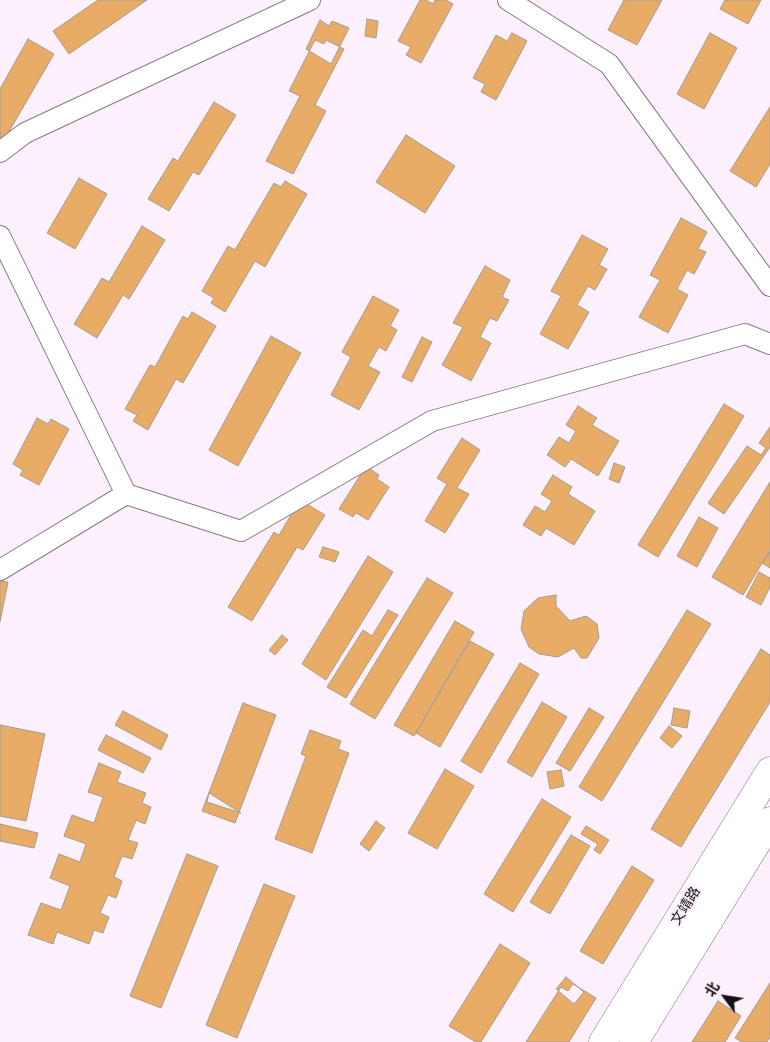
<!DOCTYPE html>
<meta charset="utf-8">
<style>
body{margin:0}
#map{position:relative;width:770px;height:1042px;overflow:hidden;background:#fbf0fb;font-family:"Open Sans","Noto Sans SC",sans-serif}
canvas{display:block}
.north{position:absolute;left:700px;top:972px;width:50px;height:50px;-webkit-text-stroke:4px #fbf0fb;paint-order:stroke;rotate:301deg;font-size:14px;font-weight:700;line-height:20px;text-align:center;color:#151216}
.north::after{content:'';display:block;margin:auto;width:18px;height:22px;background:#151216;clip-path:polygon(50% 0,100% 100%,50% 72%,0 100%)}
</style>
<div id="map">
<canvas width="770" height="1042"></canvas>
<div class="north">北</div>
</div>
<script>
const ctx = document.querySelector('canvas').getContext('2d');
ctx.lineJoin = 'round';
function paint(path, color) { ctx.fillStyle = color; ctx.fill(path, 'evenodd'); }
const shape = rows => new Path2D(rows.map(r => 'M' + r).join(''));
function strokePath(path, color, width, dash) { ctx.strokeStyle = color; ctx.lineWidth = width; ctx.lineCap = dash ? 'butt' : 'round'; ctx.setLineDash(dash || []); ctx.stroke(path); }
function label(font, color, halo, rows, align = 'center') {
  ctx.font = font + ' "Open Sans","Noto Sans SC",sans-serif'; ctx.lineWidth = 5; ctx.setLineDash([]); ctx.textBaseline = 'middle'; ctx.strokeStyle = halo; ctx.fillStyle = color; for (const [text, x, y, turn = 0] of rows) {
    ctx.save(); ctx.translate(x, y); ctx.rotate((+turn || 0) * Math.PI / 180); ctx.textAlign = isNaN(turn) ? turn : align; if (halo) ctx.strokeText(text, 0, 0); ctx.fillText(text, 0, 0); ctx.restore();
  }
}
const building = shape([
 [98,0,147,0,69,54,53,31,98,0],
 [420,0,426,0,433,4,435,0,446,0,453,4,421,63,406,55,411,47,398,41,420,0],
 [624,0,662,0,637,45,608,30,624,0],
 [725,0,761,0,748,24,720,9,725,0],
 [367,19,378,21,376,38,365,36,367,19],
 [320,20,329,26,332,21,349,28,331,64,306,49,320,20],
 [512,33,527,41,496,100,481,92,485,84,473,78,496,35,507,41,512,33],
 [710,33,737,48,704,109,677,94,710,33],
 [28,39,54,54,0,147,0,89,28,39],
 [315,40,324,44,326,40,344,49,315,105,326,111,293,174,266,161,300,96,289,91,315,40],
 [214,102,236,115,199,175,193,172,169,211,148,199,173,158,178,161,214,102],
 [770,107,770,164,756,187,730,171,770,107],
 [406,135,455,166,425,213,376,182,406,135],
 [79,178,107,194,75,249,47,233,79,178],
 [285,181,307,194,265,267,255,261,225,312,211,303,214,298,202,291,228,246,235,250,274,183,281,187,285,181],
 [681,218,707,232,698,249,706,252,694,274,687,270,677,289,688,295,668,333,639,317,660,280,650,275,681,218],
 [142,226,165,240,129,299,123,295,97,338,74,324,102,278,109,282,142,226],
 [582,235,608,249,599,265,607,269,595,290,588,286,577,305,589,312,568,349,540,334,561,296,551,291,582,235],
 [485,266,510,280,502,297,509,300,497,321,490,318,480,337,491,343,471,381,442,365,463,327,453,323,485,266],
 [373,296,399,310,390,326,397,330,386,351,379,347,368,366,380,372,359,410,331,395,351,357,342,352,373,296],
 [192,312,216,326,183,383,176,379,148,430,133,421,137,415,125,409,150,365,155,367,183,316,188,319,192,312],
 [271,336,301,353,238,466,209,450,271,336],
 [422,337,432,342,412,382,402,377,422,337],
 [724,404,744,416,658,557,638,545,724,404],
 [578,406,597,418,592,425,619,441,598,476,571,459,565,467,547,455,559,437,569,443,576,431,566,425,578,406],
 [37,418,48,424,51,419,69,429,39,485,20,475,23,470,13,464,37,418],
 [770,427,770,447,724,514,708,503,747,446,761,455,766,448,759,443,770,427],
 [462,438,480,450,457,488,469,494,445,533,425,521,447,484,437,478,462,438],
 [614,463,625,467,619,483,609,479,614,463],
 [366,466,379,475,377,479,389,487,368,520,356,513,353,517,339,509,366,466],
 [553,475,572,487,568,494,595,511,574,545,546,528,541,536,523,525,535,506,545,512,552,501,541,494,553,475],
 [770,482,770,550,743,595,712,577,770,482],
 [300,500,325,515,303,550,297,547,252,621,228,607,274,532,279,535,300,500],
 [699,517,718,528,697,567,677,556,699,517],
 [323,547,339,552,335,562,319,557,323,547],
 [770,552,770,568,762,563,770,552],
 [368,556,393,572,326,680,302,664,368,556],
 [759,572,770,578,770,587,761,605,746,597,759,572],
 [427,578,453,593,375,719,350,704,427,578],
 [0,581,8,582,0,622,0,581],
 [556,595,556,606,570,621,586,616,597,624,599,638,587,658,581,658,574,648,558,657,539,654,529,647,521,629,524,611,538,598,556,595],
 [388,610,398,615,346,698,327,687,363,630,372,636,388,610],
 [687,610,711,624,602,801,579,787,687,610],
 [455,621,474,632,414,736,394,725,455,621],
 [282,635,288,640,275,655,269,650,282,635],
 [470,641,494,654,440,747,416,733,470,641],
 [761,649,770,655,770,702,681,847,651,829,761,649],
 [520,663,539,674,481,773,461,761,520,663],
 [542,702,567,717,532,777,507,762,542,702],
 [243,703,276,715,235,823,202,811,243,703],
 [589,708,604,717,570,771,556,763,589,708],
 [674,708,690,711,687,728,671,725,674,708],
 [123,711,168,735,161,750,115,725,123,711],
 [0,725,45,734,26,821,0,816,0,725],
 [669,726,682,736,672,748,660,738,669,726],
 [310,730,341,741,338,749,349,753,312,853,275,839,306,756,301,754,310,730],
 [106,735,151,758,143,773,98,750,106,735],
 [99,763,121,772,117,782,146,793,142,803,151,807,145,824,136,820,128,840,138,843,132,859,122,856,114,877,122,881,116,898,108,895,100,913,109,917,103,933,94,930,89,944,57,932,53,944,28,935,41,903,61,910,70,886,50,878,59,854,80,862,86,844,64,836,72,815,94,823,103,797,88,792,99,763],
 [445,769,474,786,437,849,408,833,445,769],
 [561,770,564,786,550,789,547,772,561,770],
 [209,793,241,813,207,802,209,793],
 [542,799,571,817,513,912,484,894,542,799],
 [376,821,385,828,369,851,360,844,376,821],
 [0,824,38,833,34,848,0,841,0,824],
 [586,826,609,840,600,854,594,850,598,844,581,834,586,826],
 [571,835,590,846,550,914,530,902,571,835],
 [187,854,218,866,161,1008,130,996,187,854],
 [632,866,654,880,603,964,580,951,632,866],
 [264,884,295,896,237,1038,206,1025,264,884],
 [500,944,530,963,481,1042,476,1042,449,1026,500,944],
 [566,977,584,992,574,1004,556,989,566,977],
 [770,983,770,1037,767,1042,742,1042,735,1038,770,983],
 [573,984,596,998,569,1042,526,1042,561,987,568,991,573,984],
 [718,1001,741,1016,725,1042,692,1042,718,1001]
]);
paint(building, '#e9ac67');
strokePath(building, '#a59b90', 1);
const minor = shape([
 [508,0,609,64,770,286],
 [0,152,25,133,310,0],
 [0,236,126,494,241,531,432,421,745,334,770,344],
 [0,570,126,494]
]);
const secondary = shape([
 [603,1042,770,771],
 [634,1042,770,821]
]);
strokePath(minor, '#847a85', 22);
strokePath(secondary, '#847a85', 29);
strokePath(minor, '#fff', 20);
strokePath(secondary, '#fff', 28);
label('14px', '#151216', '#fbf0fb', [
 ["文靖路",686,906,-58]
]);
</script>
